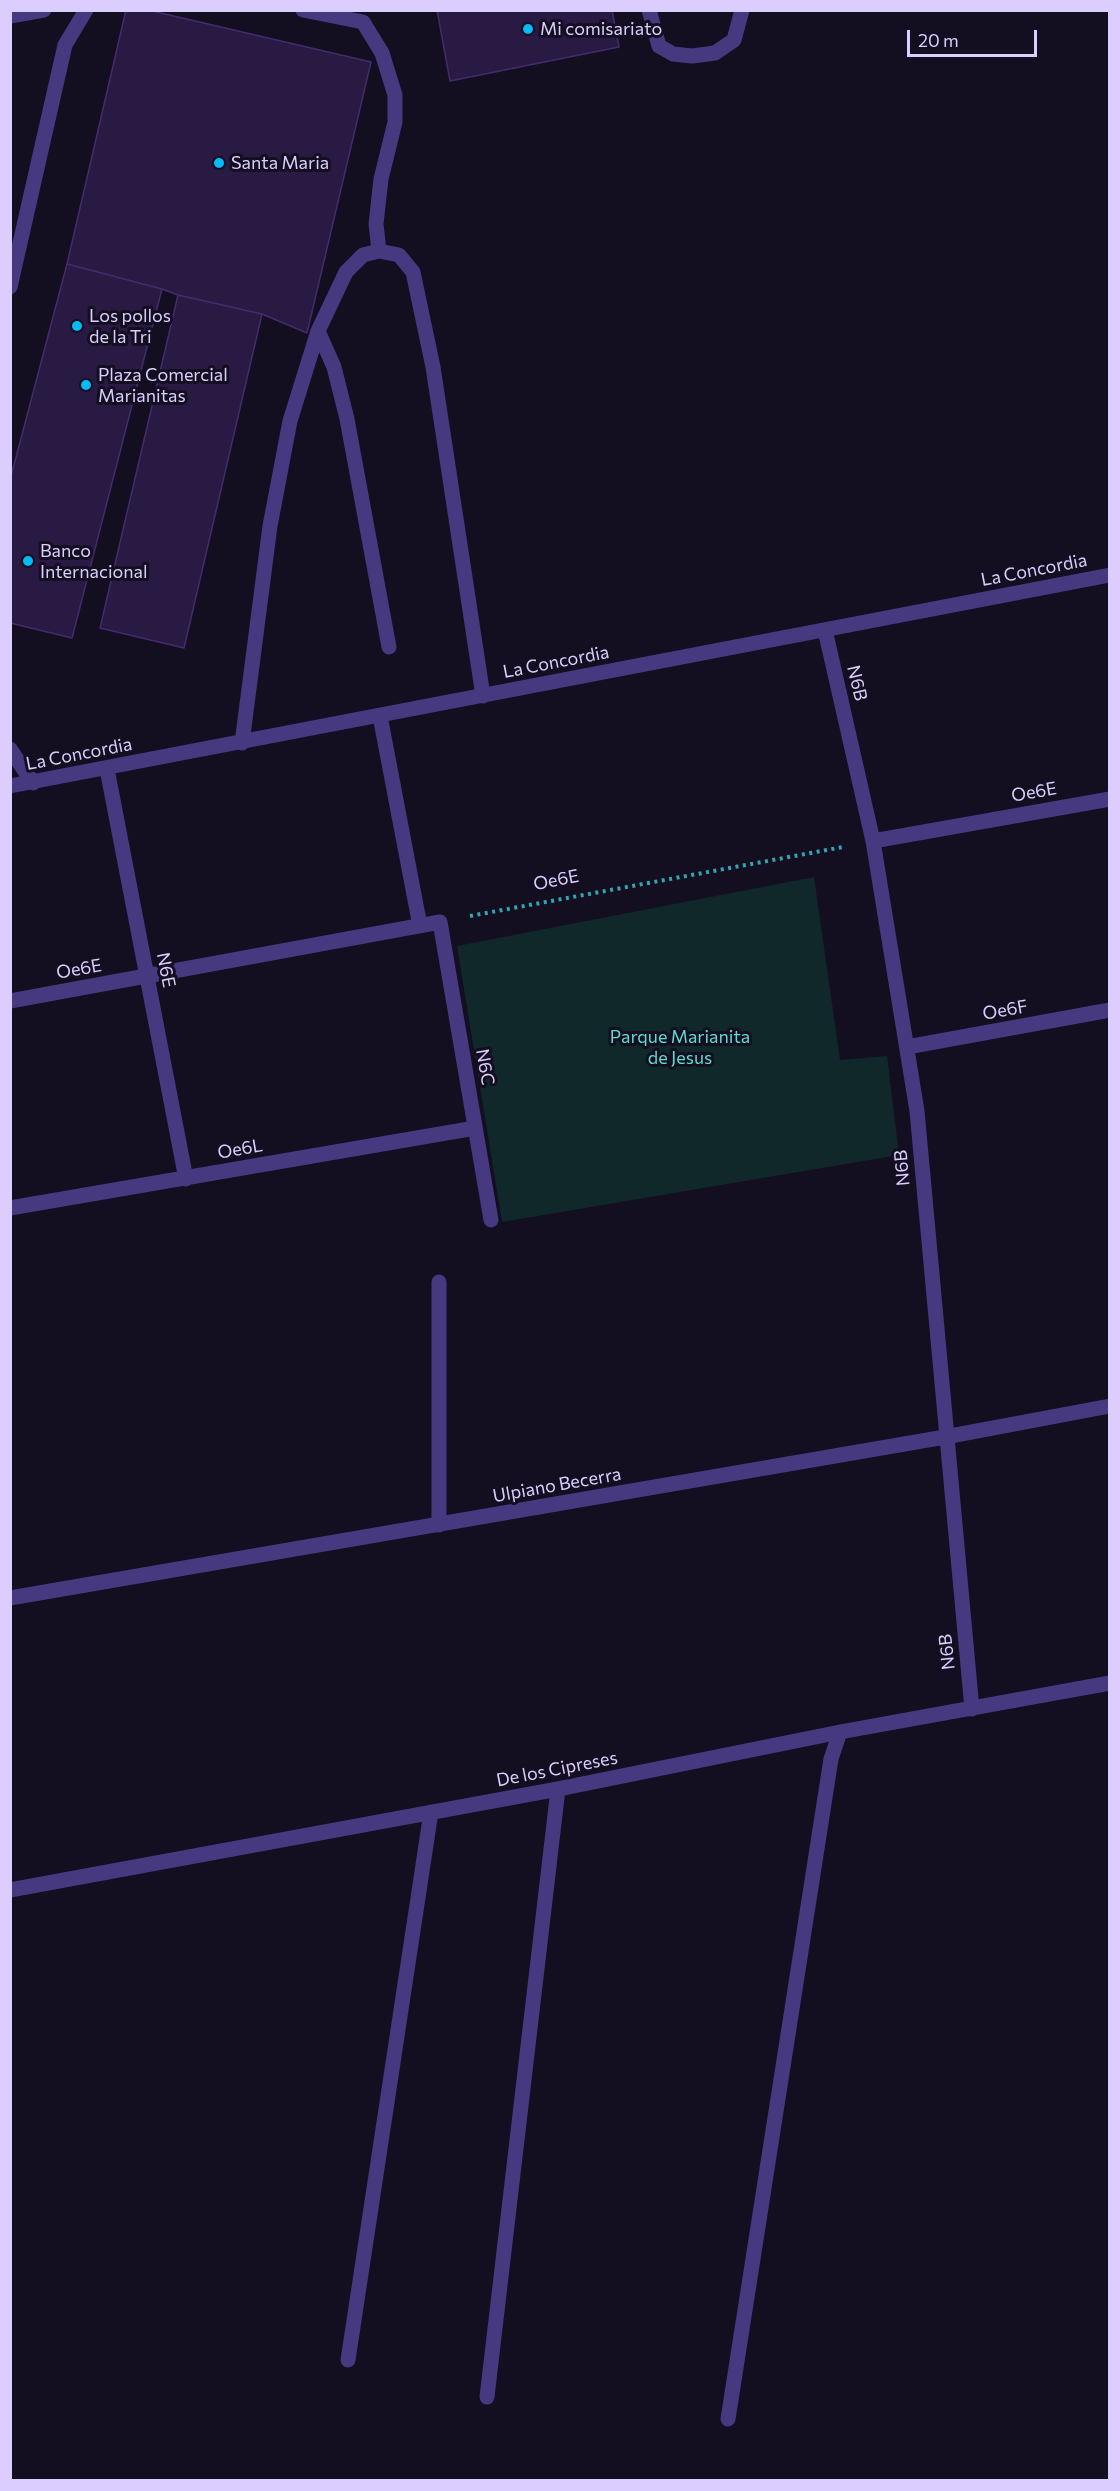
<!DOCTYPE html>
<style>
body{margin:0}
#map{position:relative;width:1120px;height:2491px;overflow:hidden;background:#140e21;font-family:Commissioner,sans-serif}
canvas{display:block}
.frame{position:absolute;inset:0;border:12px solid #dbcefe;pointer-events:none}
.scale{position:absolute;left:907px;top:30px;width:130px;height:27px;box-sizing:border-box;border:3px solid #dbcefe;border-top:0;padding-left:8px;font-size:18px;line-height:21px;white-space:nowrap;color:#dbcefe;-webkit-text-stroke:4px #140e21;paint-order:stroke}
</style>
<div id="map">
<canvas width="1120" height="2491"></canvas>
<div class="frame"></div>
<div class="scale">20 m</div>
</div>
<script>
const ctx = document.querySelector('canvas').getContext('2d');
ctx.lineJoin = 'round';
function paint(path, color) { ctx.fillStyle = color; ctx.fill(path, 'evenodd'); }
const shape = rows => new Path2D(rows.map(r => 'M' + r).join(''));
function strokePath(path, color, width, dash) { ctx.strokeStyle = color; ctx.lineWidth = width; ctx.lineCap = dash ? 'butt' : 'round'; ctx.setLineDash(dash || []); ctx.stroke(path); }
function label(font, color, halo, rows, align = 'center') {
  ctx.font = font + ' Commissioner,sans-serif'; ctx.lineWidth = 6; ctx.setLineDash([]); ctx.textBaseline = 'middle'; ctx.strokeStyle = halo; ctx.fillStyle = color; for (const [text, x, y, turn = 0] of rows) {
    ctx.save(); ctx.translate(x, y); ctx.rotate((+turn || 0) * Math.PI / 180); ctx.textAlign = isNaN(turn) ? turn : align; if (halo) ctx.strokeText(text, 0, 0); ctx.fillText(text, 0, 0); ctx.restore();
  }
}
paint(shape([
 [814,877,840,1060,887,1056,899,1155,502,1222,457,946]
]), '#11282b');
const building = shape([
 [126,10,148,10,371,62,307,333,262,314,178,295,162,289,67,264,126,10],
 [437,10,612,10,619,47,450,81,437,10],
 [67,264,162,289,72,638,10,623,10,480,67,264],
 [178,295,262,314,184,648,100,628,178,295]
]);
paint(building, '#281a42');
strokePath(building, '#432c6e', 1.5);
strokePath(shape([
 [470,916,843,847]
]), '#30a6b1', 4, [3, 4.5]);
strokePath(shape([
 [303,10,363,22,382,53,395,95,395,122,381,179,376,224,379,251],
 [649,10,659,46,673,54,692,56,715,53,734,40,742,10],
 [10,16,44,10],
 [10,287,65,45,86,10],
 [318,331,334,367,347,419,389,647],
 [825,630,873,841,917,1111,972,1709],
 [380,716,420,926],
 [242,743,270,526,290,421,318,331,346,272,363,255,379,251,399,255,413,272,433,367,483,696],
 [10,749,33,783],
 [107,769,186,1179],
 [10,786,1110,575],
 [873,841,1110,799],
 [10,1001,440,922,491,1220],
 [907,1047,1110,1010],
 [10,1208,475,1128],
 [439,1282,439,1525],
 [10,1598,945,1437,1110,1406],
 [10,1890,558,1789,840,1732,1110,1683],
 [348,2360,431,1812],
 [487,2397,558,1789],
 [728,2419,831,1759,840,1732]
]), '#463980', 15);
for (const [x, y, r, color] of [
 [528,29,6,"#03bbf5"],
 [219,163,6,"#03bbf5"],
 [77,326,6,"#03bbf5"],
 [86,385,6,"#03bbf5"],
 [28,561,6,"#03bbf5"]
]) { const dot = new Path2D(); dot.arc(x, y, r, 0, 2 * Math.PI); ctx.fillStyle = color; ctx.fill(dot); strokePath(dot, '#140e21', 2); }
label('18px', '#dbcefe', '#140e21', [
 ["Mi comisariato",540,29],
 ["Santa Maria",231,163],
 ["Los pollos",89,316],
 ["de la Tri",89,337],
 ["Plaza Comercial",98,375],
 ["Marianitas",98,396],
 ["Banco",40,551],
 ["Internacional",40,572]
], 'left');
label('18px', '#dbcefe', '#140e21', [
 ["La Concordia",1034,570,-11],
 ["La Concordia",556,662,-11],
 ["N6B",857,683,77],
 ["La Concordia",79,754,-11],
 ["Oe6E",1034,792,-10],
 ["Oe6E",556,880,-11],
 ["Oe6E",79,969,-10],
 ["N6E",166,970,79],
 ["Oe6F",1005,1010,-10],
 ["N6C",485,1067,80],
 ["Oe6L",240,1149,-10],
 ["N6B",902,1168,-95],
 ["Ulpiano Becerra",557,1485,-10],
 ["N6B",947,1652,-96],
 ["De los Cipreses",557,1769,-11]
]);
label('18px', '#5cddcf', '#140e21', [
 ["Parque Marianita",680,1037],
 ["de Jesus",680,1058]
]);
</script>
